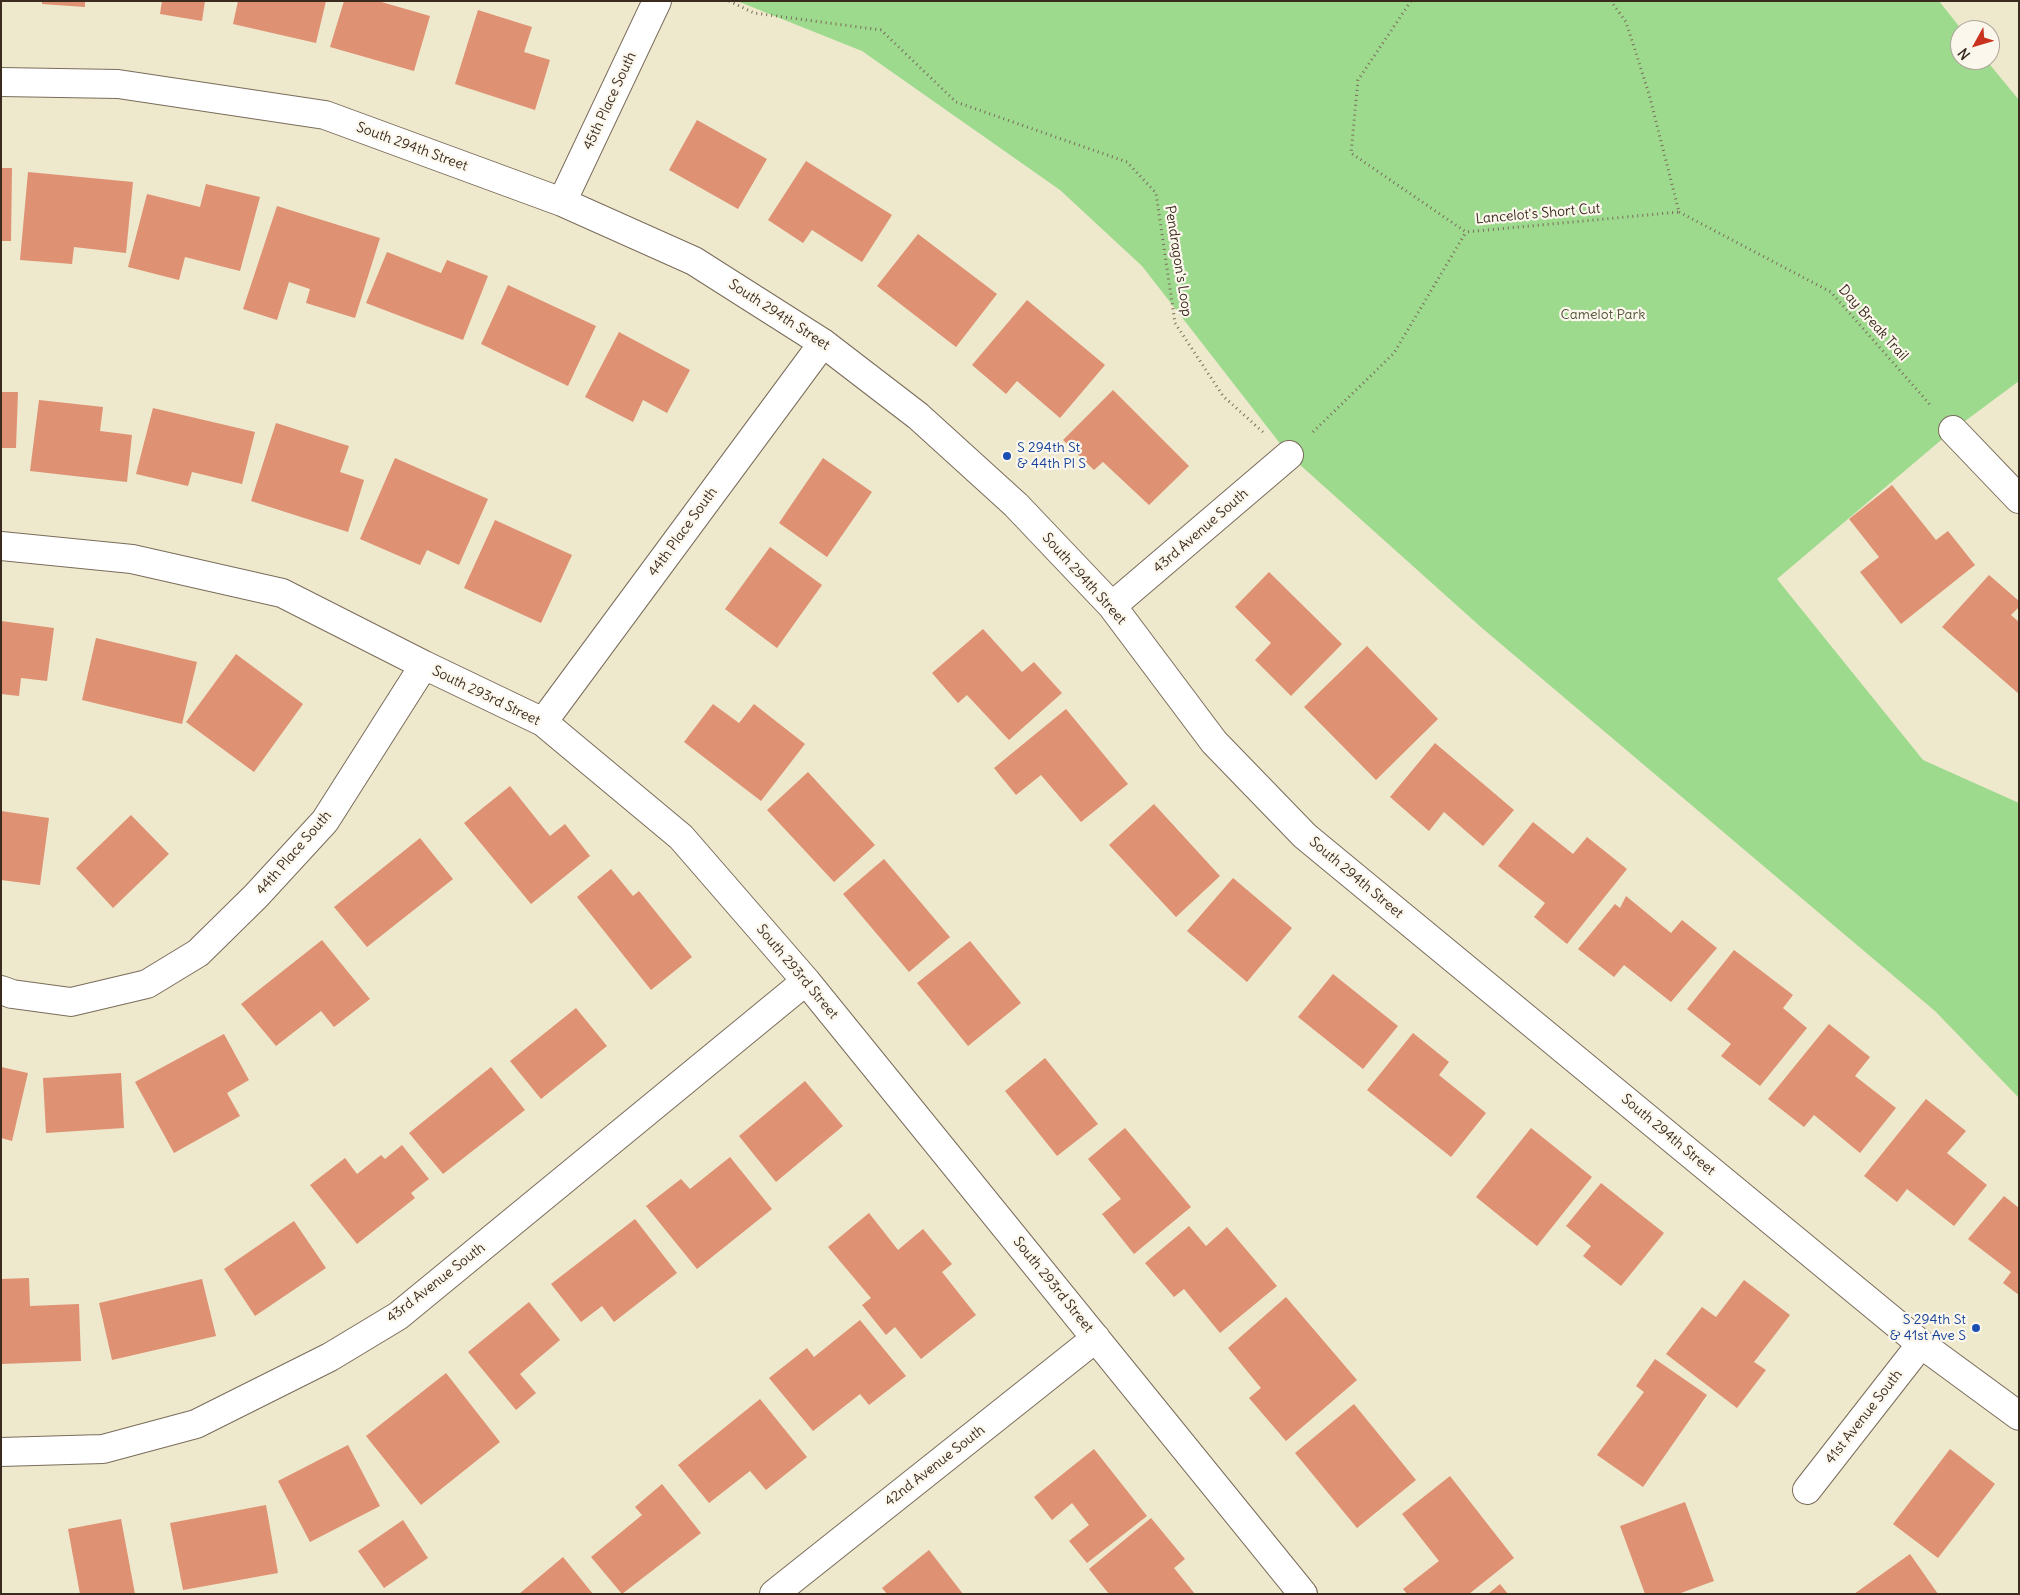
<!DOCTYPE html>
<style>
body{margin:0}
#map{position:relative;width:2020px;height:1595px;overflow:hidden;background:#eee8cc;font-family:Delius,sans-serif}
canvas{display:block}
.frame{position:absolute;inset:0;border:2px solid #3b2a1e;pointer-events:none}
.north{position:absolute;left:1950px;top:20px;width:50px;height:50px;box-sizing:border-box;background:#fbf7ec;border:1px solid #aea59a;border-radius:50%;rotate:231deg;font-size:14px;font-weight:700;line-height:20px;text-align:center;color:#3b2a1e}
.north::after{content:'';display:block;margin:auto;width:18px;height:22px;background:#c8321e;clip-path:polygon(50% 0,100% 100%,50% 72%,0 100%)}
</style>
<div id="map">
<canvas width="2020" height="1595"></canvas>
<div class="frame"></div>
<div class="north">N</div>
</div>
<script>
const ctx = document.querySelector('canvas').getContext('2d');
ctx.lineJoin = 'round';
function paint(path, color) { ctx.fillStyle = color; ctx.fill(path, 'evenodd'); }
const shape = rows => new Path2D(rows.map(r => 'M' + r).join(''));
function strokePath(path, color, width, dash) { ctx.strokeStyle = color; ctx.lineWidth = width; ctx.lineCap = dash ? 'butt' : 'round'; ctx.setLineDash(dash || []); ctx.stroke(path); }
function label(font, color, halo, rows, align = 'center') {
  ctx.font = font + ' Delius,sans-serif'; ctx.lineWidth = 4.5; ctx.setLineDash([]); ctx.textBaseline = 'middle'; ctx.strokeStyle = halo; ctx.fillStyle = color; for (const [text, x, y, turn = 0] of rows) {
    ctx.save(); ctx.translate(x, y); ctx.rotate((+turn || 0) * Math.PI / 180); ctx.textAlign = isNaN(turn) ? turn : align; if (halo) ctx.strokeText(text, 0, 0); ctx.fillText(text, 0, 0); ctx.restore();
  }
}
paint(shape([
 [737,1,1939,1,1962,30,1960,30,1960,60,1986,60,2019,100,2019,381,1953,430,1777,579,1923,760,2019,803,2019,1098,1935,1011,1482,628,1289,455,1142,266,1060,190,862,51]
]), '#9dda8e');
paint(shape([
 [42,1,85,1,85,7,42,4],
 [162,1,205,1,202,21,160,14],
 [238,1,326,1,316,43,233,24],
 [344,1,378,1,430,16,414,71,330,47],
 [478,10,532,27,524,52,550,60,535,110,455,84],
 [697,120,767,159,738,209,669,170],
 [806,161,892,215,862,262,812,230,803,243,768,220],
 [1,168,12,168,11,241,1,241],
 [28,172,133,182,126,253,74,247,72,264,20,260],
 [206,184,260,197,240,271,185,257,179,280,128,267,147,194,200,207],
 [277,206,380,238,355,318,306,303,310,289,289,282,277,320,243,309],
 [918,234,997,294,956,347,877,286],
 [387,252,441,273,447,260,488,276,463,340,366,303],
 [508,285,596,326,568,386,481,344],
 [1027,300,1105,365,1060,418,1017,381,1006,394,972,365],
 [619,332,690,370,667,413,643,400,633,422,585,397],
 [1113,390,1189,466,1149,505,1103,462,1094,470,1063,440],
 [1,392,18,392,16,448,1,448],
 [39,400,103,407,100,431,132,435,127,482,30,471],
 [153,408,255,432,242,484,192,472,188,486,136,474],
 [276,423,349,446,340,472,364,480,348,532,251,501],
 [395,458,488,499,459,565,427,550,420,565,360,539],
 [823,458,872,492,827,557,779,523],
 [1892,485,1936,540,1948,531,1975,565,1901,624,1860,572,1879,557,1849,519],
 [495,520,572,555,541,623,464,588],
 [770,547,822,585,777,648,725,609],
 [1269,572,1342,644,1291,696,1255,660,1271,643,1235,607],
 [1989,575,2019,601,2019,607,2011,615,2019,622,2019,694,1942,627],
 [1,621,54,628,47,681,21,678,19,696,1,694],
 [983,629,1022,672,1034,662,1062,693,1009,740,967,695,958,703,932,673],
 [96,638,197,662,182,724,82,700],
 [1367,646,1438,719,1376,780,1304,707],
 [236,654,303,704,254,772,186,722],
 [713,704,739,723,754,704,805,744,761,801,684,742],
 [1066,709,1128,784,1081,822,1041,775,1016,795,994,768],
 [1435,743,1514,810,1483,846,1444,812,1429,831,1390,797],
 [808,772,875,845,834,882,767,810],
 [510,786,550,836,565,824,590,856,531,904,464,823],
 [1154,804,1220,876,1176,917,1109,845],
 [1,811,49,818,40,885,1,880],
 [131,815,169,854,113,908,76,868],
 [1533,822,1573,854,1587,837,1627,869,1567,944,1534,917,1545,903,1498,866],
 [420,838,453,879,367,947,334,907],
 [884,859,950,937,909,972,843,894],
 [611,869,633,896,639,891,692,957,651,990,577,897],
 [1233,878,1292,928,1247,982,1187,931],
 [1626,896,1671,933,1682,920,1717,948,1671,1002,1624,965,1614,977,1578,949,1615,904,1620,908],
 [322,940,370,999,334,1027,321,1011,276,1046,241,1004],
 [970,941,1021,1003,968,1046,917,983],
 [1734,950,1793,995,1783,1008,1807,1028,1760,1086,1721,1056,1731,1044,1687,1009],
 [1333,974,1398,1026,1363,1069,1298,1017],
 [576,1008,607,1046,541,1099,510,1061],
 [1829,1024,1870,1057,1855,1076,1896,1108,1860,1153,1814,1115,1804,1127,1768,1099],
 [1413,1033,1449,1062,1439,1075,1486,1113,1451,1157,1367,1090],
 [224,1034,249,1080,227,1093,240,1116,174,1153,135,1082],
 [1045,1058,1098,1124,1057,1156,1005,1091],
 [1,1067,28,1073,12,1141,1,1138],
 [491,1067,525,1110,443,1174,409,1133],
 [121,1073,124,1128,46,1133,43,1078],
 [805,1081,843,1126,776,1182,739,1136],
 [1926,1099,1966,1131,1947,1153,1987,1185,1954,1226,1907,1189,1897,1202,1864,1176],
 [1125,1128,1191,1207,1134,1254,1102,1214,1121,1199,1088,1159],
 [1531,1128,1592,1177,1537,1246,1476,1197],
 [402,1145,429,1179,411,1193,415,1198,357,1244,310,1185,345,1158,357,1174,381,1155,385,1159],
 [730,1157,772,1209,697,1269,646,1206,681,1179,690,1189],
 [1601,1183,1664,1233,1621,1286,1583,1256,1591,1246,1566,1226],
 [2004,1196,2019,1208,2019,1295,2003,1283,2011,1272,1968,1239],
 [869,1213,898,1250,923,1229,952,1264,942,1272,976,1315,921,1359,895,1327,886,1335,862,1305,871,1298,828,1247],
 [635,1219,677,1273,614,1322,602,1306,581,1322,551,1284],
 [294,1221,326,1268,255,1316,224,1269],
 [1189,1226,1206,1246,1227,1227,1277,1286,1220,1333,1184,1289,1174,1297,1145,1263],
 [29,1278,30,1306,79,1304,81,1361,1,1364,1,1279],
 [202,1279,216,1336,112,1360,99,1303],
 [1744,1280,1790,1315,1754,1362,1766,1370,1737,1408,1666,1354,1702,1307,1716,1317],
 [1286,1297,1357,1380,1286,1441,1249,1398,1261,1388,1228,1348],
 [529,1302,560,1340,520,1374,536,1393,516,1410,468,1352],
 [860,1320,906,1376,869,1405,860,1394,813,1431,769,1378,807,1348,814,1357],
 [1655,1359,1707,1395,1643,1487,1597,1455,1644,1392,1636,1386],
 [446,1373,500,1442,421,1505,366,1436],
 [760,1399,807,1457,766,1490,750,1471,709,1503,678,1465],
 [1354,1404,1416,1480,1357,1528,1295,1453],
 [348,1445,380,1506,310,1542,278,1481],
 [1094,1449,1147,1516,1087,1563,1069,1541,1089,1525,1072,1503,1052,1520,1034,1497],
 [1950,1449,1995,1484,1938,1558,1893,1524],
 [1450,1476,1514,1558,1469,1594,1407,1594,1403,1589,1439,1561,1402,1514],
 [662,1484,701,1533,622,1594,591,1557,642,1515,635,1507],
 [1685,1502,1714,1581,1678,1594,1645,1594,1620,1526],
 [266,1505,278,1573,183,1590,170,1523],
 [1151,1518,1185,1559,1174,1568,1195,1594,1109,1594,1089,1569],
 [121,1519,135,1594,80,1594,68,1529],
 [403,1520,428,1558,384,1588,358,1551],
 [929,1550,963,1594,887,1594,882,1588],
 [1910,1554,1938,1594,1854,1594],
 [563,1557,593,1594,519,1594],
 [1500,1584,1508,1594,1488,1594]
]), '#de9173');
const minor = shape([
 [1,82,118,84,325,115,562,202,694,261,823,343,918,416,1016,505,1112,606,1214,742,1305,836,1921,1344,2019,1416],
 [562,202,657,1],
 [1953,430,2019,499],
 [1,546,132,559,282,593,424,665,543,722,681,837,806,981,1303,1594],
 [1112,606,1289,455],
 [543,722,823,343],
 [1,990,12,994,71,1002,147,984,198,953,256,896,325,821,424,665],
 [1,1452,103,1449,196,1424,330,1357,398,1316,806,981],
 [1807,1490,1921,1344],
 [774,1594,1096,1338]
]);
strokePath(minor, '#7a6c5b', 30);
strokePath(shape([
 [729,1,754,13,881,30,956,102,1127,162,1156,193,1175,323,1223,396,1264,433],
 [1411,1,1358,80,1351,153,1466,232,1679,212,1649,94,1626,22,1611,1],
 [1679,212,1831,292,1932,407],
 [1313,432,1394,353,1466,232]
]), '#7a6c5b', 3, [1, 4]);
strokePath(minor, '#fff', 28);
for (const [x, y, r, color] of [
 [1007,456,5,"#1a4fb4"],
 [1976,1328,5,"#1a4fb4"]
]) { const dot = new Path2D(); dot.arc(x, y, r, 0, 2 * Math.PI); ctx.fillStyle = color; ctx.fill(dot); strokePath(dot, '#fbf7ec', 2); }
label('14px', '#3b2a1e', '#fbf7ec', [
 ["45th Place South",610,101,-65],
 ["South 294th Street",412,147,20],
 ["Lancelot's Short Cut",1538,214,-5],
 ["Pendragon's Loop",1178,261,81],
 ["South 294th Street",779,315,33],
 ["Day Break Trail",1873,323,48],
 ["43rd Avenue South",1201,531,-41],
 ["44th Place South",683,532,-54],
 ["South 294th Street",1084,579,48],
 ["South 293rd Street",486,696,26],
 ["44th Place South",294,853,-49],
 ["South 294th Street",1356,878,40],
 ["South 293rd Street",797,972,50],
 ["South 294th Street",1668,1135,40],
 ["43rd Avenue South",436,1283,-38],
 ["South 293rd Street",1053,1285,51],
 ["41st Avenue South",1864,1417,-52],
 ["42nd Avenue South",935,1466,-38]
]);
label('14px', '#54563a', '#fbf7ec', [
 ["Camelot Park",1603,315]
]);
label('14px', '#164399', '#fbf7ec', [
 ["S 294th St",1017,448],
 ["& 44th Pl S",1017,464],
 ["S 294th St",1966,1320,"right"],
 ["& 41st Ave S",1966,1336,"right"]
], 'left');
</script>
